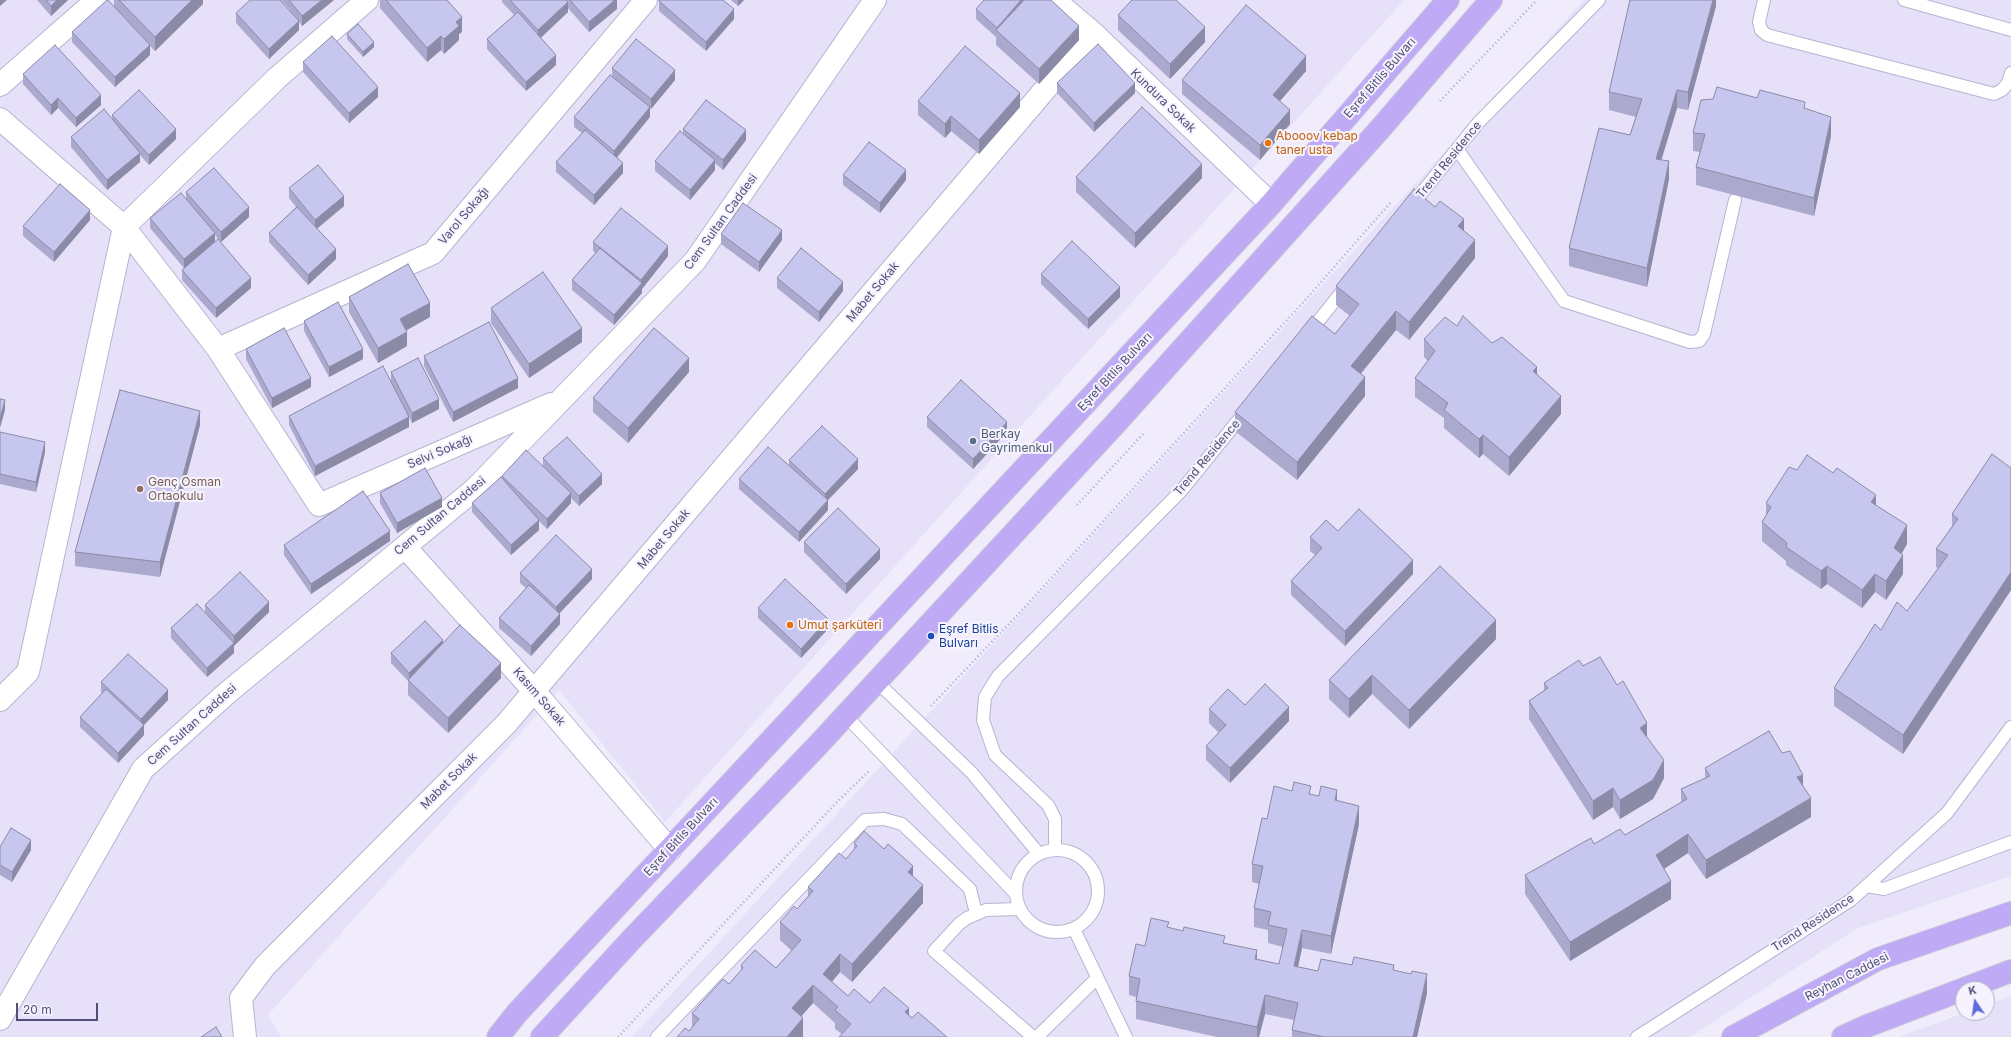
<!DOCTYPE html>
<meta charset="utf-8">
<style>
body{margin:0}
#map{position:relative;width:2011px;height:1037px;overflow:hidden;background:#f0ecfc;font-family:Inter,sans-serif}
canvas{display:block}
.north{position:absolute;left:1955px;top:981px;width:40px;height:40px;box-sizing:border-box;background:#f6f3fe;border:1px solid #b4b2c8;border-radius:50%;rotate:347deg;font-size:11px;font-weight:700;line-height:16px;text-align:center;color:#505076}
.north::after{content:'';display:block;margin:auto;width:14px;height:18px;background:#5b6ddc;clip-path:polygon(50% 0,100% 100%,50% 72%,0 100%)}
.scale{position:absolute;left:16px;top:1003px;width:82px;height:18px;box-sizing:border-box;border:2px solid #505076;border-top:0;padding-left:5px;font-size:12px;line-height:14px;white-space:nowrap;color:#505076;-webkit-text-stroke:3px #f6f3fe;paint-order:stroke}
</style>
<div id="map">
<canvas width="2011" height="1037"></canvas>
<div class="north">K</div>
<div class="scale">20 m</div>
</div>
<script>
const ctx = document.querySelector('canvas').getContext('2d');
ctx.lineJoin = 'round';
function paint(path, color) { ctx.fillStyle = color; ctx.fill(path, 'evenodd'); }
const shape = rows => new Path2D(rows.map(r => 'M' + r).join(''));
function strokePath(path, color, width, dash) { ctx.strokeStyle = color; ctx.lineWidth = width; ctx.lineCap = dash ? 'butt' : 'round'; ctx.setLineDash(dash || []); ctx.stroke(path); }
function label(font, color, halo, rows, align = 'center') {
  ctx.font = font + ' Inter,sans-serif'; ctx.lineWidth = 4; ctx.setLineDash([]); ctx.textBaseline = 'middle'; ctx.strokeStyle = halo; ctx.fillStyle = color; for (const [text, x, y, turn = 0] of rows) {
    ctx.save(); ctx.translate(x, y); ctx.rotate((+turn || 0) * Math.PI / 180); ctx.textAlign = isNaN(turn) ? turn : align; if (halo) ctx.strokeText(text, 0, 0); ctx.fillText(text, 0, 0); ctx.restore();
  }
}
paint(shape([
 [0,0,1404,0,665,822,559,690,268,1015,281,1037,0,1037],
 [1584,0,2011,0,2011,876,1856,929,1690,1037,632,1037],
 [2011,996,2011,1037,1898,1037,1964,1013,1987,1013,1987,1005]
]), '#e6e1f8');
const service = shape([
 [1764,0,1759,22,1761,30,1767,35,1994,94,2002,90,2008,83,2011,73],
 [1904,0,2011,30],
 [1457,149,1564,301,1690,342,1699,341,1704,334,1735,200],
 [1411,206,1478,123,1599,0],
 [1308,334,1345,288],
 [876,681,972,773,1039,854],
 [845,715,1015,893],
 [1055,850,1055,819,1048,805,995,755,983,720,985,697,998,676,1181,491,1245,412],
 '1016 891a41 41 0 1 1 82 0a41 41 0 1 1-82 0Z',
 [1867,886,1884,889,2011,842],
 [1019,909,986,910,967,918,959,924,934,951,1033,1037],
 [1074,929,1126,1037],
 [657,1037,865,820,884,819,902,824,970,889,976,913],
 [1037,1037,1097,978],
 [1637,1037,1851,900,1947,813,2011,727]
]);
const minor = shape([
 [1054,0,1093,33,1271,204],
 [0,85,97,0],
 [0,119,124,227,218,349,319,505,551,404],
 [218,349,433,253,646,0],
 [405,547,534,691,670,850],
 [0,700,28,672,124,227,277,78,367,0],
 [0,1019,143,769,227,693,475,489,695,261,875,0],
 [245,1037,241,998,265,966,506,724,1093,33]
]);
const primary = shape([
 [498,1037,517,1013,1271,204,1448,0],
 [542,1037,631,940,818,745,1115,424,1380,129,1491,0],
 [1733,1037,1878,959,2011,913],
 [1843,1037,1867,1026,2011,971]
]);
strokePath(service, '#b7b4d0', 14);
strokePath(minor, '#b7b4d0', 24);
strokePath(primary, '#cacad6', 24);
strokePath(shape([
 [1440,101,1537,0],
 [1077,505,1144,433],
 [931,706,1023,609,1308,297,1391,202],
 [618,1037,837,802,869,771]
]), '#a9a8d5', 2.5, [1, 3]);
strokePath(service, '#fff', 12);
strokePath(minor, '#fff', 22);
strokePath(primary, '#beaaf5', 22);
paint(shape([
 [37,0,68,0,51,16],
 [114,0,203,0,203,4,155,51,150,46,150,55,115,87,72,42,72,32,114,6],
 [281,0,334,0,302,26,299,22,299,30,269,59,236,23,236,13,290,10],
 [380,0,447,0,462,32,459,34,459,40,444,54,441,50,427,62,380,8],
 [502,0,617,0,617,9,589,32,568,8,568,12,541,38,556,65,526,91,487,49,487,39,514,15,502,2],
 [731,0,744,0,738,6],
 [1716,0,1716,6,1688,110,1677,108,1661,160,1669,179,1647,287,1569,266,1569,248,1630,135,1636,117,1609,110,1609,92],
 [659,1,734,19,706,51,659,11],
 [976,9,1079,40,1039,84,996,45,996,37,976,19],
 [1118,15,1205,42,1170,79,1118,30],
 [347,34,374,47,363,57,347,39],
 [303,62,378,97,349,123,303,72],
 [612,68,675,80,651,109,650,108,650,117,617,158,623,173,594,205,556,172,556,162,582,133,574,127,574,117,612,77],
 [1306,71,1280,101,1290,124,1260,160,1182,94,1182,80],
 [23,74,101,105,76,127,58,108,51,115,23,84],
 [1057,83,1135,93,1094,132,1057,93],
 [1757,98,1805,108,1831,136,1814,216,1696,185,1696,167,1700,152,1693,151,1693,133],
 [918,101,1020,107,979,154,951,131,945,138,918,115],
 [112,115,176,139,149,165,140,155,140,162,107,190,71,147,71,137,112,119],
 [683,129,746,140,723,170,715,163,715,170,690,200,655,171,655,161,683,134],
 [843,175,906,180,880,213,843,185],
 [1076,177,1202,178,1135,248,1076,192],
 [289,188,344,206,317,229,336,259,308,285,269,242,269,233,296,207,289,198],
 [186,192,249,217,221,242,215,235,215,242,251,288,216,318,182,280,182,270,184,268,150,228,150,218,186,199],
 [90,220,54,262,23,236,23,226],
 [1464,231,1475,258,1409,340,1396,330,1361,374,1365,396,1297,480,1235,431,1235,412,1335,334,1350,316,1336,305,1336,286],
 [721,234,782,240,759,272,721,244],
 [593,242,668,256,642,289,642,293,614,325,572,290,572,280,595,253,593,251],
 [1041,274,1120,297,1088,329,1041,284],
 [777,278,843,291,819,322,777,288],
 [349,297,430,317,406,330,407,346,378,363,349,312],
 [491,308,582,342,529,378,491,323],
 [304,321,363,359,329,377,304,331],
 [1457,326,1492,343,1537,375,1561,414,1509,476,1483,454,1479,458,1444,428,1444,418,1415,397,1415,378,1428,361,1424,357,1424,339],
 [246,349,311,387,272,408,246,359],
 [424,356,518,388,453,422,424,366],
 [391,372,439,409,412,423,409,417,409,427,315,476,289,425,289,416,391,381],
 [689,372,628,443,593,412,593,398],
 [927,417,1007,432,973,469,927,427],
 [200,425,160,577,75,566,75,552],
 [0,432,45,452,36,492,0,484],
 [543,458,602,484,579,506,571,498,571,503,547,529,539,521,539,530,511,555,472,512,472,503,502,479,502,476,543,466],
 [789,460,858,469,828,500,828,510,799,542,739,489,739,479,789,465],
 [2011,468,2011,590,1903,754,1834,706,1834,688,1881,630,1907,611,1938,568,1936,567,1936,549,1952,526,1952,514],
 [380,493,442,507,397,533,380,503],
 [1766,503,1876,505,1907,544,1901,554,1903,574,1886,600,1875,592,1862,608,1827,584,1821,589,1786,565,1786,561,1762,541,1762,522,1766,515],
 [1338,531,1413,574,1345,646,1291,595,1291,581,1315,555,1310,551,1310,537],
 [390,541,311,594,284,555,284,545],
 [804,542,880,559,846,594,804,552],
 [520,573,592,579,559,613,560,624,531,656,499,628,499,618,526,588,520,583],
 [205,605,269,612,234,645,234,653,207,677,171,638,171,628,205,612],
 [758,608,828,629,801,658,758,618],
 [1496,639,1409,729,1372,694,1349,718,1329,699,1329,680],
 [443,643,501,678,448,733,408,695,408,681,391,663,391,653],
 [1583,666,1647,738,1664,778,1653,799,1620,819,1613,807,1593,820,1529,719,1529,701,1544,690,1544,683],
 [101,682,168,700,144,725,144,735,118,763,80,727,80,717,102,693,101,692],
 [1245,705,1289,721,1230,783,1206,760,1206,746,1219,733,1209,723,1209,709],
 [1782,753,1803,787,1811,817,1706,879,1688,853,1664,869,1671,899,1570,961,1525,894,1525,875,1625,835,1681,802,1681,789,1705,778,1705,768],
 [1292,791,1311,794,1337,801,1359,824,1331,954,1302,948,1298,967,1318,971,1352,965,1394,970,1427,993,1417,1037,1292,1037,1292,1030,1294,1020,1265,1014,1259,1037,1217,1037,1136,1019,1136,997,1129,995,1129,976,1145,946,1169,928,1225,943,1257,959,1279,964,1283,947,1268,943,1268,930,1254,927,1254,908,1259,884,1252,882,1252,864,1267,819],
 [854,843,913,876,923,903,852,982,840,972,832,982,848,996,909,1015,912,1018,947,1037,842,1034,835,1029,835,1023,813,1003,801,1016,803,1037,689,1031,692,1027,692,1013,729,984,741,971,741,965,776,968,792,951,780,940,780,922,797,909,808,897,808,887,846,859,854,850],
 [0,847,31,850,12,882,0,875]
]), '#abaace');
paint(shape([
 [0,0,7,0,0,6],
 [57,0,68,0,51,16,51,6],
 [192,0,203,0,203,4,155,51,155,37],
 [322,0,334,0,302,26,302,16],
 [615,0,617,0,617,9,589,32,589,22],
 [738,0,744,0,738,6],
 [1021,0,1026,0,997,31,997,28],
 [1713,0,1716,0,1716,6,1688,110,1688,92],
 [568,2,568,12,538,40,538,30],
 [734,9,734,19,706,51,706,42],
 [462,17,462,32,459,34,459,40,444,54,444,39,456,22],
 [299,21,299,30,269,59,269,49],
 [1079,26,1079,40,1039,84,1039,69],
 [1205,27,1205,42,1170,79,1170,64],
 [441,36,441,50,427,62,427,48],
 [374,42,374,47,363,57,363,52],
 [150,45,150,55,115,87,115,77],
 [556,55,556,65,526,91,526,82],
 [1306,56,1306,71,1273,109,1273,95],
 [675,70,675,80,651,109,651,99],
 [1135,83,1135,93,1094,132,1094,123],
 [378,87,378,97,349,123,349,113],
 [1677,90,1677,108,1656,178,1656,159],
 [1020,93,1020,107,979,154,979,140],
 [101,95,101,105,76,127,76,118],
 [58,98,58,108,51,115,51,105],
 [650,107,650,117,614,160,614,151],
 [1290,110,1290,124,1260,160,1260,145],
 [951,116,951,131,945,138,945,124],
 [1831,117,1831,136,1814,216,1814,198],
 [176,129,176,139,149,165,149,155],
 [746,130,746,140,723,170,723,160],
 [140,153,140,162,107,190,107,180],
 [715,160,715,170,690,200,690,190],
 [1669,161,1669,179,1647,287,1647,268],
 [623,163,623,173,594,205,594,195],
 [1202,164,1202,178,1135,248,1135,233],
 [906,170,906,180,880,213,880,203],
 [344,196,344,206,315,230,315,220],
 [249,207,249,217,221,242,221,232],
 [90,210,90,220,54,262,54,252],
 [1464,219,1464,238,1458,226],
 [782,230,782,240,759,272,759,262],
 [215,233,215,243,184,269,184,259],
 [1475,240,1475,258,1409,340,1409,322],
 [668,246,668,256,642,289,642,293,614,325,614,315,641,284,641,280],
 [336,249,336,259,308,285,308,275],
 [251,278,251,288,216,318,216,308],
 [843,282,843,291,819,322,819,312],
 [1120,287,1120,297,1088,329,1088,319],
 [430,303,430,317,400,334,400,319],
 [1396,311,1396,330,1351,385,1351,366],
 [582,328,582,342,529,378,529,364],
 [407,332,407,346,378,363,378,348],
 [363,349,363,359,329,377,329,367],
 [689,358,689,372,628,443,628,428],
 [1537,367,1537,385,1533,371],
 [1365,377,1365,396,1297,480,1297,462],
 [311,378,311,387,272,408,272,398],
 [518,378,518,388,453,422,453,412],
 [1561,396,1561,414,1509,476,1509,457],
 [439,399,439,409,412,423,412,413],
 [5,400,5,410,0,428,0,418],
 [200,411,200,425,160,577,160,562],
 [409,417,409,427,315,476,315,466],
 [1007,422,1007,432,973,469,973,459],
 [1483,435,1483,454,1479,458,1479,439],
 [45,442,45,452,36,492,36,482],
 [858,459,858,469,828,500,828,510,799,542,799,532,825,504,825,494],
 [602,474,602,484,579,506,579,496],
 [571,493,571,503,547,529,547,519],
 [1876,495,1876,514,1871,502],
 [442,498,442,507,397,533,397,523],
 [539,520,539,530,511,555,511,545],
 [1907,525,1907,544,1894,567,1894,548],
 [390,531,390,541,311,594,311,584],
 [880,549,880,559,846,594,846,584],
 [1903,555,1903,574,1886,600,1886,581],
 [1413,560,1413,574,1345,646,1345,631],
 [1827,566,1827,584,1821,589,1821,571],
 [592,569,592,579,556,617,556,607],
 [2011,572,2011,590,1903,754,1903,735],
 [1875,574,1875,592,1862,608,1862,590],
 [269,602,269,612,234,646,234,636],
 [560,614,560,624,531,656,531,646],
 [828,619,828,629,801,658,801,649],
 [1496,620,1496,639,1409,729,1409,710],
 [443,640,443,650,409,682,409,673],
 [234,643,234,653,207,677,207,668],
 [501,663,501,678,448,733,448,718],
 [1372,675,1372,694,1349,718,1349,699],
 [168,690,168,700,144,725,144,735,118,763,118,753,141,728,141,719],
 [1289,707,1289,721,1230,783,1230,768],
 [1647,723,1647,741,1640,728],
 [1664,760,1664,778,1653,799,1620,819,1620,800],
 [1803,775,1803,793,1797,777],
 [1613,788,1613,807,1593,820,1593,801],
 [1337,790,1337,809,1335,800],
 [1811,798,1811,817,1706,879,1706,860],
 [1359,806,1359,824,1331,954,1331,936],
 [1688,834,1688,853,1656,874,1656,855],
 [31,840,31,850,12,882,12,872],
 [913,866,913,885,908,872],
 [1671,881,1671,899,1570,961,1570,942],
 [923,885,923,903,852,982,852,964],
 [1302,930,1302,948,1294,984,1294,966],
 [1257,950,1257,969,1255,959],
 [840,954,840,972,823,992,823,974],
 [1427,974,1427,993,1417,1037,1413,1037],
 [813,985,813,1003,792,1027,792,1008],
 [1265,995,1265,1014,1259,1037,1257,1037,1257,1027],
 [909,1008,909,1027,905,1012],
 [803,1018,803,1037,787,1037]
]), '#8b8ba7');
const building = shape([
 [46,0,57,0,51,6,46,0],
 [107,0,108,0,150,45,115,77,72,32,107,0],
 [119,0,192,0,155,37,119,0],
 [250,0,280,0,299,21,269,49,236,13,250,0],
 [289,0,322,0,302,16,289,0],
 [386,0,447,0,462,17,456,22,459,26,444,39,441,36,427,48,386,0],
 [510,0,566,0,568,2,538,30,510,0],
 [570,0,615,0,589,22,570,0],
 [659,0,723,0,734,9,706,42,659,1,659,0],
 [984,0,1021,0,997,28,976,9,984,0],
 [1024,0,1051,0,1079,26,1039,69,996,30,1024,0],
 [1132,0,1176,0,1205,27,1170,64,1118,15,1132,0],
 [1630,0,1713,0,1688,92,1677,90,1656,159,1669,161,1647,268,1569,248,1599,128,1630,135,1642,99,1609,92,1630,0],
 [1246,5,1306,56,1273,95,1290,110,1260,145,1182,80,1246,5],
 [518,12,556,55,526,82,487,39,518,12],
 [358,24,374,42,363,52,347,34,358,24],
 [332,36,378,87,349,113,303,62,332,36],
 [636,39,675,70,651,99,612,68,636,39],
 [1098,44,1135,83,1094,123,1057,83,1098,44],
 [55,45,101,95,76,118,58,98,51,105,23,74,55,45],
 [965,46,1020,93,979,140,951,116,945,124,918,101,965,46],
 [610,75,650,107,614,151,574,117,610,75],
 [1717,87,1757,98,1760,90,1805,102,1804,108,1831,117,1814,198,1696,167,1705,134,1693,133,1701,100,1713,99,1717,87],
 [139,90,176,129,149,155,112,115,139,90],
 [706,100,746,130,723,160,683,129,706,100],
 [1142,107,1202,164,1135,233,1076,177,1142,107],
 [104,109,140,153,107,180,71,137,104,109],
 [585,130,623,163,594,195,556,162,585,130],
 [680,131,715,160,690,190,655,161,680,131],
 [869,142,906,170,880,203,843,175,869,142],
 [318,165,344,196,315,220,289,188,318,165],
 [214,168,249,207,221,232,186,192,214,168],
 [60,184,90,210,54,252,23,226,60,184],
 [1414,189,1435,207,1440,201,1464,219,1458,226,1475,240,1409,322,1396,311,1351,366,1365,377,1297,462,1235,412,1312,316,1335,334,1359,304,1336,286,1414,189],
 [181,193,215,233,184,259,150,218,181,193],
 [743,203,782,230,759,262,721,234,743,203],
 [297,207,336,249,308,275,269,233,297,207],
 [621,208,668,246,641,280,593,242,621,208],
 [218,239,251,278,216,308,182,270,218,239],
 [1072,241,1120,287,1088,319,1041,274,1072,241],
 [600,248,642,283,614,315,572,280,600,248],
 [801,248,843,282,819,312,777,278,801,248],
 [408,264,430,303,400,319,407,332,378,348,349,297,408,264],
 [543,272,582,328,529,364,491,308,543,272],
 [338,302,363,349,329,367,304,321,338,302],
 [1463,316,1492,343,1502,337,1537,367,1533,371,1561,396,1509,457,1483,435,1479,439,1444,410,1448,403,1415,378,1435,351,1424,339,1445,317,1457,326,1463,316],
 [489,322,518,378,453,412,424,356,489,322],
 [284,328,311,378,272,398,246,349,284,328],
 [654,328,689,358,628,428,593,398,654,328],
 [418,358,439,399,412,413,391,372,418,358],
 [383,366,409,417,315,466,289,416,383,366],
 [961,380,1007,422,973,459,927,417,961,380],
 [120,390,200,411,160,562,75,552,120,390],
 [0,399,5,400,0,418,0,399],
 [822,426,858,459,825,494,789,460,822,426],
 [0,432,45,442,36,482,0,474,0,432],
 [567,437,602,474,579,496,543,458,567,437],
 [768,447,828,500,799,532,739,479,768,447],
 [526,450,571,493,547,519,502,476,526,450],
 [1992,454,2011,468,2011,572,1903,735,1834,688,1875,624,1881,630,1897,602,1907,611,1948,555,1936,549,1958,519,1952,514,1992,454],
 [1807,455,1833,473,1837,468,1876,495,1871,502,1907,525,1894,548,1903,555,1886,581,1875,574,1862,590,1827,566,1821,571,1786,547,1787,543,1762,522,1771,507,1766,503,1789,467,1797,470,1807,455],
 [425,468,442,498,397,523,380,493,425,468],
 [501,477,539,520,511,545,472,503,501,477],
 [363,491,390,531,311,584,284,545,363,491],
 [838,508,880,549,846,584,804,542,838,508],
 [1359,509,1413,560,1345,631,1291,581,1322,548,1310,537,1326,520,1338,531,1359,509],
 [556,535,592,569,556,607,520,573,556,535],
 [1440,566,1496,620,1409,710,1372,675,1349,699,1329,680,1440,566],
 [240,572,269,602,234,636,205,605,240,572],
 [785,579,828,619,801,649,758,608,785,579],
 [529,585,560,614,531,646,499,618,529,585],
 [197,604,234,643,207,668,171,628,197,604],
 [425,621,443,640,409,673,391,653,425,621],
 [460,625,501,663,448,718,408,680,460,625],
 [128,654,168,690,141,719,101,682,128,654],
 [1600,657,1617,685,1623,681,1647,723,1640,728,1664,760,1653,780,1620,800,1613,788,1593,801,1529,701,1548,688,1544,683,1579,660,1583,666,1600,657],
 [1265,684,1289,707,1230,768,1206,746,1226,725,1209,709,1228,689,1245,705,1265,684],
 [106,689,144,725,118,753,80,717,106,689],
 [1769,731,1782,753,1790,751,1803,775,1797,777,1811,798,1706,860,1688,834,1656,855,1671,881,1570,942,1525,875,1591,838,1594,844,1620,829,1625,835,1687,799,1681,789,1710,776,1705,768,1769,731],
 [1294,782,1311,786,1309,794,1319,796,1321,786,1337,790,1335,800,1359,806,1331,936,1302,930,1294,966,1318,971,1321,959,1352,965,1354,957,1394,965,1393,970,1411,974,1412,971,1427,974,1413,1037,1324,1037,1292,1030,1298,1003,1265,995,1257,1027,1136,1001,1140,979,1129,976,1136,944,1145,946,1151,918,1169,922,1167,927,1183,931,1184,927,1225,936,1223,943,1257,950,1255,959,1279,964,1287,929,1268,925,1271,912,1254,908,1263,866,1252,864,1262,818,1267,819,1274,786,1292,791,1294,782],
 [11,828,31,840,12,872,0,865,0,847,11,828],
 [864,831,884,849,888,844,913,866,908,872,923,885,852,964,840,954,823,974,848,996,854,989,870,1003,884,987,909,1008,905,1012,912,1018,918,1012,947,1037,839,1037,851,1024,835,1010,838,1007,813,985,792,1008,803,1018,787,1037,677,1037,685,1028,689,1031,699,1019,692,1013,723,979,729,984,743,968,741,965,755,950,776,968,801,940,780,922,794,906,797,909,813,891,808,887,839,853,846,859,857,846,854,843,864,831],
 [216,1027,222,1037,201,1037,216,1027]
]);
paint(building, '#c7c6ef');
strokePath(building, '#8b8ba7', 1);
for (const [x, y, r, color] of [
 [1268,143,4,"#e8710a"],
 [973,441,4,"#5c6f8a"],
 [140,489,4,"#8d6e63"],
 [790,625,4,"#e8710a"],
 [931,636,4,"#1a4fb4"]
]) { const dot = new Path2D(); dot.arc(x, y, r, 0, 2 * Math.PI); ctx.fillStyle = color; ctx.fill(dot); strokePath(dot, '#f6f3fe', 1.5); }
label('12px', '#505076', '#f6f3fe', [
 ["Eşref Bitlis Bulvarı",1380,78,-49],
 ["Kundura Sokak",1163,101,44],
 ["Trend Residence",1449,160,-51],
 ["Varol Sokağı",464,216,-50],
 ["Cem Sultan Caddesi",721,222,-54],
 ["Mabet Sokak",873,292,-50],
 ["Eşref Bitlis Bulvarı",1115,372,-47],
 ["Selvi Sokağı",440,452,-23],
 ["Trend Residence",1207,458,-50],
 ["Cem Sultan Caddesi",440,516,-40],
 ["Mabet Sokak",664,539,-50],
 ["Kasım Sokak",539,697,49],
 ["Cem Sultan Caddesi",192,725,-42],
 ["Mabet Sokak",449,781,-45],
 ["Eşref Bitlis Bulvarı",681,837,-47],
 ["Trend Residence",1813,923,-33],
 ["Reyhan Caddesi",1847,977,-27]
]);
label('12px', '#c56008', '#f6f3fe', [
 ["Abooov kebap",1276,136],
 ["taner usta",1276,150],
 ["Umut şarküteri",798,625]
], 'left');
label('12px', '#4e5e75', '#f6f3fe', [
 ["Berkay",981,434],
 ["Gayrimenkul",981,448]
], 'left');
label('12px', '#785e54', '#f6f3fe', [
 ["Genç Osman",148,482],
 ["Ortaokulu",148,496]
], 'left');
label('12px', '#164399', '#f6f3fe', [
 ["Eşref Bitlis",939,629],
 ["Bulvarı",939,643]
], 'left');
</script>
